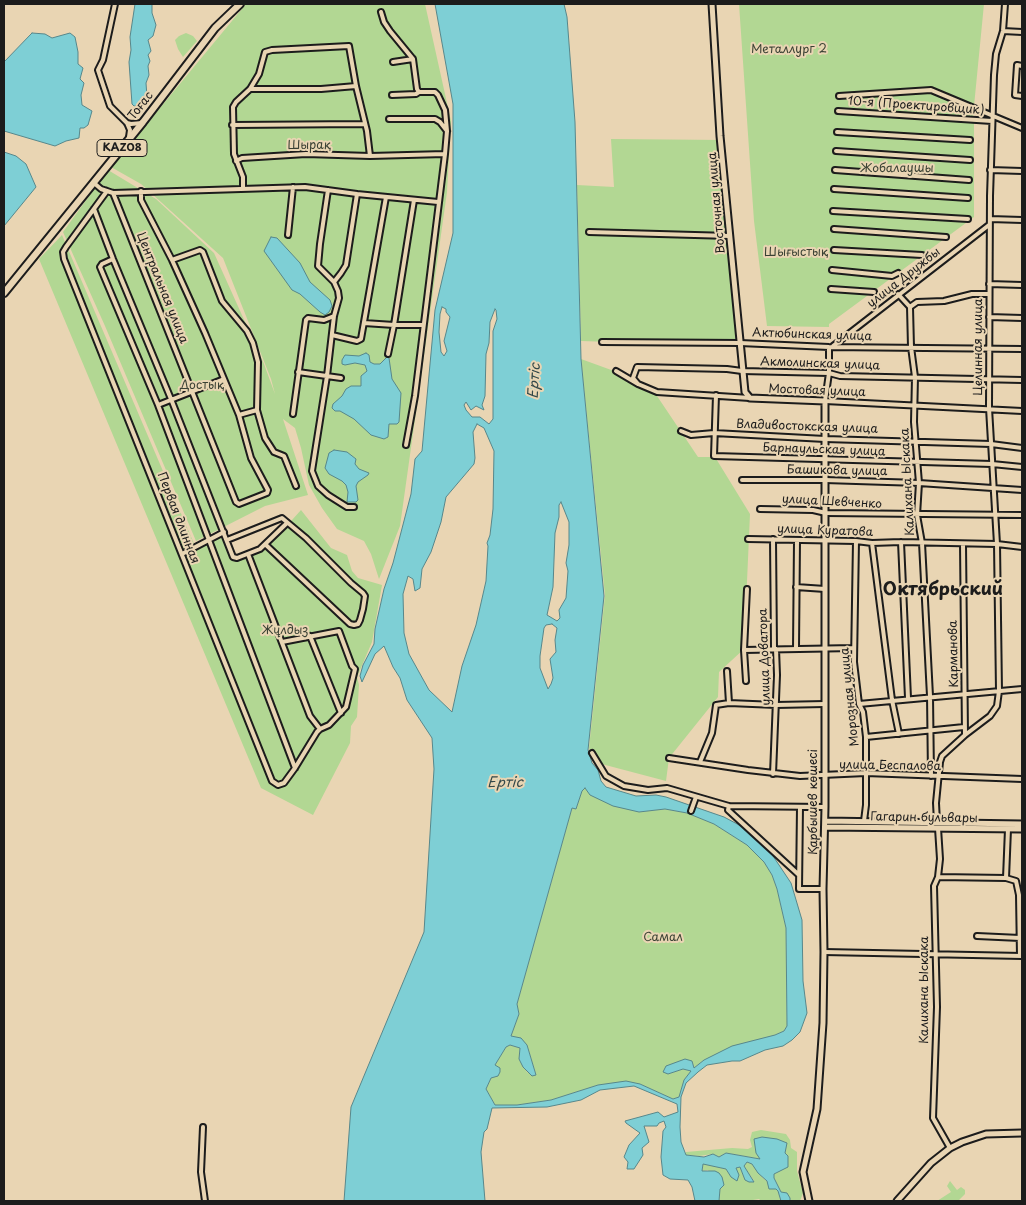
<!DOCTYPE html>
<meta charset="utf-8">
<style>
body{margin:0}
#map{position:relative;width:1026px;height:1205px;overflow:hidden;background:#e9d5b3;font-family:"Playpen Sans",sans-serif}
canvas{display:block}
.frame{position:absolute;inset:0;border:5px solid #1c1c1c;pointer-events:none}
</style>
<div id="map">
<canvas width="1026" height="1205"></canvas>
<div class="frame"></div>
</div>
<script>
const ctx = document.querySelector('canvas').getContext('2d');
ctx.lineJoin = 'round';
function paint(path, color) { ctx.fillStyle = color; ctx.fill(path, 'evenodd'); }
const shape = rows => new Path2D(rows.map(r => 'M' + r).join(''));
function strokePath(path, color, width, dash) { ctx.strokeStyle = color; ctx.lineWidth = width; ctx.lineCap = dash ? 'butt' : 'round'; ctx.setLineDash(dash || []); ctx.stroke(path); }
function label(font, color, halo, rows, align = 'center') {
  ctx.font = font + ' "Playpen Sans",sans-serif'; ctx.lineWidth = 4; ctx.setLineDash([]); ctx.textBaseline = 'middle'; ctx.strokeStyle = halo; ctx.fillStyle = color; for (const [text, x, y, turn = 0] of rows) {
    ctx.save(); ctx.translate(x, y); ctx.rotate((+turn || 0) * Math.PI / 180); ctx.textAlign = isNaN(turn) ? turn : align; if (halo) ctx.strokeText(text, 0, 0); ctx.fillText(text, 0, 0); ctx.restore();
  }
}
paint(shape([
 [246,4,425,4,451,121,447,192,400,526,379,579,371,554,364,541,337,529,322,508,309,485,301,448,295,428,283,419,308,495,265,506,196,541,105,326,63,232,108,170,156,199,214,253,264,364,275,394,271,379,223,258,141,184,111,167],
 [739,4,984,4,974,106,974,217,829,324,829,327,767,326,754,221],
 [186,33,193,36,197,41,183,57,178,49,175,40,179,36],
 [611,139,724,140,738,346,581,341,577,185,614,187],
 [62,235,195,546,224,532,235,560,265,550,301,510,331,548,347,555,352,571,358,578,382,585,372,642,357,677,359,685,357,717,351,726,350,743,313,815,261,788,39,259],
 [581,359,614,371,657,396,698,457,715,457,750,514,744,649,719,672,718,697,669,758,666,781,594,762,589,748,605,595],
 [585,788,639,812,665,809,687,813,714,824,747,845,764,862,772,875,777,889,786,928,787,1026,784,1031,775,1035,704,1060,694,1068,692,1061,668,1074,683,1069,692,1071,684,1080,679,1097,673,1099,640,1084,598,1085,551,1100,517,1105,495,1105,486,1089,491,1078,497,1076,495,1065,506,1047,510,1045,520,1048,519,1059,527,1072,532,1075,536,1075,527,1045,511,1036,519,1014,517,1004,572,808,576,809,582,791],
 [761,1130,786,1134,790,1140,791,1148,797,1152,797,1171,803,1193,800,1201,790,1201,790,1198,781,1192,774,1178,774,1174,779,1171,756,1145,756,1153,761,1159,726,1153,719,1157,713,1154,699,1156,685,1155,686,1152,732,1148,748,1149,752,1147,750,1140,752,1132],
 [747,1162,752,1164,763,1178,778,1191,781,1201,761,1201,759,1199,753,1200,752,1201,719,1201,720,1189,708,1170,702,1171,703,1163,726,1169,731,1177,736,1168,740,1167,745,1180,754,1181,744,1166],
 [950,1181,957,1190,961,1187,965,1190,965,1194,958,1201,937,1201,951,1192,947,1186]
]), '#b2d793');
const water = shape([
 [135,4,152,4,152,13,156,25,153,36,148,40,151,51,148,55,150,61,148,66,149,75,146,83,147,97,139,106,134,106,132,104,129,62,131,50,130,37,135,4],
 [435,4,564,4,567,17,575,122,581,359,604,596,588,750,592,763,598,770,601,781,606,787,636,796,656,795,666,797,724,817,741,826,771,853,791,883,802,920,803,981,807,1013,800,1032,792,1040,783,1046,765,1050,740,1061,732,1061,707,1065,698,1072,686,1083,681,1097,680,1127,681,1142,686,1155,704,1157,713,1154,719,1157,726,1153,760,1159,756,1153,754,1139,762,1137,777,1139,787,1143,785,1153,788,1156,788,1167,774,1174,774,1178,781,1192,787,1193,790,1198,790,1201,781,1201,778,1191,776,1189,769,1189,767,1181,758,1173,752,1164,747,1162,744,1166,754,1182,749,1182,745,1180,740,1167,736,1168,739,1175,737,1181,731,1177,726,1169,703,1164,702,1171,715,1171,719,1173,722,1177,724,1185,720,1189,719,1201,695,1201,692,1187,688,1180,670,1179,663,1175,661,1157,663,1131,666,1127,664,1121,659,1123,657,1126,644,1126,649,1142,642,1148,643,1155,634,1169,627,1169,628,1162,624,1157,629,1145,640,1133,626,1123,625,1121,658,1112,664,1117,678,1112,677,1104,634,1086,600,1090,581,1100,547,1107,492,1108,487,1129,484,1132,481,1152,485,1201,344,1201,351,1107,424,932,434,769,432,738,407,700,400,678,393,667,384,646,375,654,362,682,360,676,363,665,374,644,375,629,384,589,393,563,411,494,415,459,422,451,435,310,453,233,453,104,435,4],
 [442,307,446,309,446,312,450,317,444,341,447,351,444,356,441,352,439,332,440,314,442,307],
 [495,309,496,310,497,319,493,331,493,419,489,424,480,417,472,417,466,410,464,405,466,402,471,410,476,406,484,410,482,405,485,396,486,354,489,343,490,322,495,309],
 [477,424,484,428,494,451,493,509,490,535,487,543,488,546,486,581,476,625,462,666,452,712,429,690,409,654,404,633,403,594,408,576,413,579,415,591,420,588,422,569,431,552,441,522,446,497,474,464,475,458,473,432,477,424],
 [561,502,569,522,569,545,566,563,568,571,566,598,559,610,560,618,557,621,547,615,553,587,555,533,559,517,559,505,561,502],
 [552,624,557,628,555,640,556,652,550,659,553,678,551,684,548,689,540,668,540,656,544,628,546,625,552,624],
 [585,788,590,795,613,806,639,812,665,809,687,813,714,824,747,845,764,862,772,875,777,889,786,928,787,1026,784,1031,775,1035,732,1046,704,1060,694,1068,692,1061,685,1059,666,1066,663,1072,668,1074,683,1069,691,1071,684,1080,679,1097,673,1099,640,1084,626,1081,598,1085,551,1100,517,1105,495,1105,486,1089,491,1078,498,1076,500,1072,500,1068,495,1065,506,1047,510,1045,520,1048,519,1059,523,1067,532,1076,536,1075,527,1045,521,1038,511,1036,519,1014,517,1004,572,808,576,809,582,791,585,788],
 [32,33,45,34,52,38,70,33,75,37,78,52,78,64,83,68,80,79,84,83,81,95,82,105,92,111,88,125,84,128,80,128,79,138,66,141,55,146,4,131,4,62,32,33],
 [4,152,16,156,26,164,36,187,4,226,4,152],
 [271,237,277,238,300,263,310,282,330,300,332,306,329,312,325,315,320,312,300,294,292,290,264,251,271,237],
 [366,353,369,355,370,362,374,364,380,364,387,357,389,358,392,379,401,393,399,422,397,424,389,424,388,437,384,439,371,435,354,419,340,411,335,411,332,408,333,404,342,396,346,389,351,386,361,386,361,376,367,371,365,365,355,363,345,365,342,364,342,360,345,355,359,356,366,353],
 [334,450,347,452,356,459,355,464,359,469,369,473,368,475,358,482,356,486,358,500,356,502,347,502,348,492,346,485,342,481,329,474,325,468,329,453,334,450]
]);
paint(water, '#7ecfd5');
strokePath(water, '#57878b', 1);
const minor = shape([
 [115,4,103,60,98,70,110,106,127,123,130,130,129,137],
 [381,12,384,22,390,31,413,59,417,89,419,92,435,92,438,95,445,110,447,131,445,154,415,396,406,445],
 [1003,31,1022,32],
 [393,62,413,59],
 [1022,66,1017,65,1015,95,1022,96],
 [250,89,321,89,356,86],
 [392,95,416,94,419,92],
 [839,96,931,90,1022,128],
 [838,111,992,121],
 [389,119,435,119,440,122,447,131],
 [127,123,131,124,142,123],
 [232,125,364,124],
 [837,132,970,140],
 [836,151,970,160],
 [236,161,242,158,306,154,370,156,445,154],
 [835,170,969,180],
 [990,170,1022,171],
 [94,183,101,189,113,193,305,187,357,194,438,202],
 [243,189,243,177,234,154,233,107,236,102,250,89,259,74,265,52,272,50,349,46,356,86,367,131,370,156],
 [834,189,968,198],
 [328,190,320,244,318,266,334,282,338,291,339,298,334,316,327,376,312,471,318,486,328,495,347,507,354,507],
 [107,191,66,247,63,252,64,259,272,781,278,785,284,783,295,768,317,732,320,729,329,725,346,707,355,669,352,666,339,631,282,642],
 [113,193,236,502,239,504,267,493,268,490,251,458,239,415,205,333,172,260,141,200,141,191],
 [94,209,113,259,171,399,233,557,237,558,260,549,287,523],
 [833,211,968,219],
 [990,219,1022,220],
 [834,229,946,237],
 [589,232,730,236],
 [288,235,293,187],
 [834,250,922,255],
 [113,259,102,264,100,267,158,405,295,768],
 [172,260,200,250,203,252,222,301,247,331,253,343,258,362,257,410,265,438,274,452,284,456,296,486],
 [832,270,892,276,898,273],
 [334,282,341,273,346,265,357,194],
 [989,284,1022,285],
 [831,289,874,292],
 [898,294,910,307,911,347,915,377,914,422,919,483,917,515,922,543,930,696,931,776],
 [910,307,917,302,944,301,972,294,989,294],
 [989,317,1022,318],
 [364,323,394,325,423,325],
 [332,335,357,341,361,339,386,197],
 [602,342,740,343,829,347,1022,349],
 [833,346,989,225],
 [829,347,829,373,825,401,1022,411],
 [388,354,394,325,414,200],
 [616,371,638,384,657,392,750,398],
 [298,372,341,378],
 [638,384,633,378,637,367,727,369,742,371,829,373,840,376,1022,380],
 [716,395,714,456,992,464,1022,467],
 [158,405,224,379],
 [293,414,306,320,308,318,324,320,334,316],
 [239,415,257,410],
 [681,431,691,435,714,433,825,439,991,444,1022,448],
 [742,480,825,480,919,483,1022,490],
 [760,509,813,510,826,513,1022,515],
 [748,539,856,541,872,543,901,542,997,544,1022,547],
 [227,540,282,518,306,538,351,583,363,593,365,596,363,609,360,620,358,624,354,625,350,624,266,545],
 [856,541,854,662,859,704,863,712,866,737,866,805,864,821],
 [901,542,908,698],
 [872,543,892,700,899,734],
 [963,544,965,734],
 [182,554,224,532],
 [248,554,310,716,320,729],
 [796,587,825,589],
 [310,636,341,713],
 [796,648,797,541],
 [744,650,854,648],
 [746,681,744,650,747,589],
 [729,703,776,705,825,704],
 [859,704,1022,689],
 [866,737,964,727],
 [592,753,606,776,624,786,648,790,667,788,729,806,825,807],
 [669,758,748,770,800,776,866,773,1022,779],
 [700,762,712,733,716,705,729,703,727,671],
 [773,774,777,675,776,649,774,648,773,539],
 [729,806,728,810,799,875],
 [800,807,799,889,823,889],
 [691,811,696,797],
 [937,822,936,803,940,762,942,756,965,735,990,716,997,706,999,691,997,544,989,408,990,196,994,75,996,54,1003,31,1005,4],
 [938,828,940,859,938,877,934,886,937,1007,933,1118,950,1148],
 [938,877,1006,878,1016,881,1019,895,1020,956],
 [1006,878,1008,829],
 [977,936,1020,938],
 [824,952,1022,956],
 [203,1127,201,1172,205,1201]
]);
const major = shape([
 [712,4,720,136,745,392,750,398,825,401,825,807,823,889,824,952,823,1023,817,1109,803,1172,809,1201],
 [825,821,1022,824],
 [825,827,1022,829],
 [897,1201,931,1163,950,1148,962,1142,986,1134,1022,1133]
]);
const highway = shape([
 [4,293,143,122,215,28,240,4]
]);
strokePath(minor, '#1c1c1c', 8);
strokePath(major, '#1c1c1c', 9);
strokePath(highway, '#1c1c1c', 10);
strokePath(minor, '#e9d5b3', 4);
strokePath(major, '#e9d5b3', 5);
strokePath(highway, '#e9d5b3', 6);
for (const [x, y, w] of [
 [122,148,50]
]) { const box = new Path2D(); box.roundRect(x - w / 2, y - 8.5, w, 17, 4); ctx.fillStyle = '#e9d5b3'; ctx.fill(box); strokePath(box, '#1c1c1c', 1); }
label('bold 11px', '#1c1c1c', null, [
 ["KAZ08",122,148]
]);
label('12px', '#3a4134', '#e9d5b3', [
 ["Металлург 2",789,50],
 ["Шырақ",309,146],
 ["Жобалаушы",897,169],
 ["Шығыстық",796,253],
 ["Достық",202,386],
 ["Жұлдыз",285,631],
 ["Самал",663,938]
]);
label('12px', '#1c1c1c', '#e9d5b3', [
 ["Тоғас",141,106,-52],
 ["10-я (Проектировщик)",916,106,4],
 ["Восточная улица",717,203,-95],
 ["улица Дружбы",904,278,-38],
 ["Центральная улица",162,288,68],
 ["Актюбинская улица",812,335,2],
 ["Целинная улица",979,347,-90],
 ["Акмолинская улица",820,364,2],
 ["Мостовая улица",817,391,2],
 ["Владивостокская улица",807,427,2],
 ["Барнаульская улица",824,450,2],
 ["Башикова улица",837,471,1],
 ["Калихана Ыскака",908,482,-93],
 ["улица Шевченко",832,502,3],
 ["Первая длинная",178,518,69],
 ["улица Куратова",825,531,2],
 ["Карманова",954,654,-91],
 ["улица Доватора",765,657,-92],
 ["Морозная улица",850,697,-96],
 ["улица Беспалова",890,766,1],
 ["Қарбышев көшесі",814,802,-90],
 ["Гагарин бульвары",924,818,1],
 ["Калихана Ыскака",925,990,-90]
]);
label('italic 14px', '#34494a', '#e9d5b3', [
 ["Ертіс",535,381,-86],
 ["Ертіс",505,783]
]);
label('bold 18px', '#1c1c1c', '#e9d5b3', [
 ["Октябрьский",943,590]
]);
</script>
